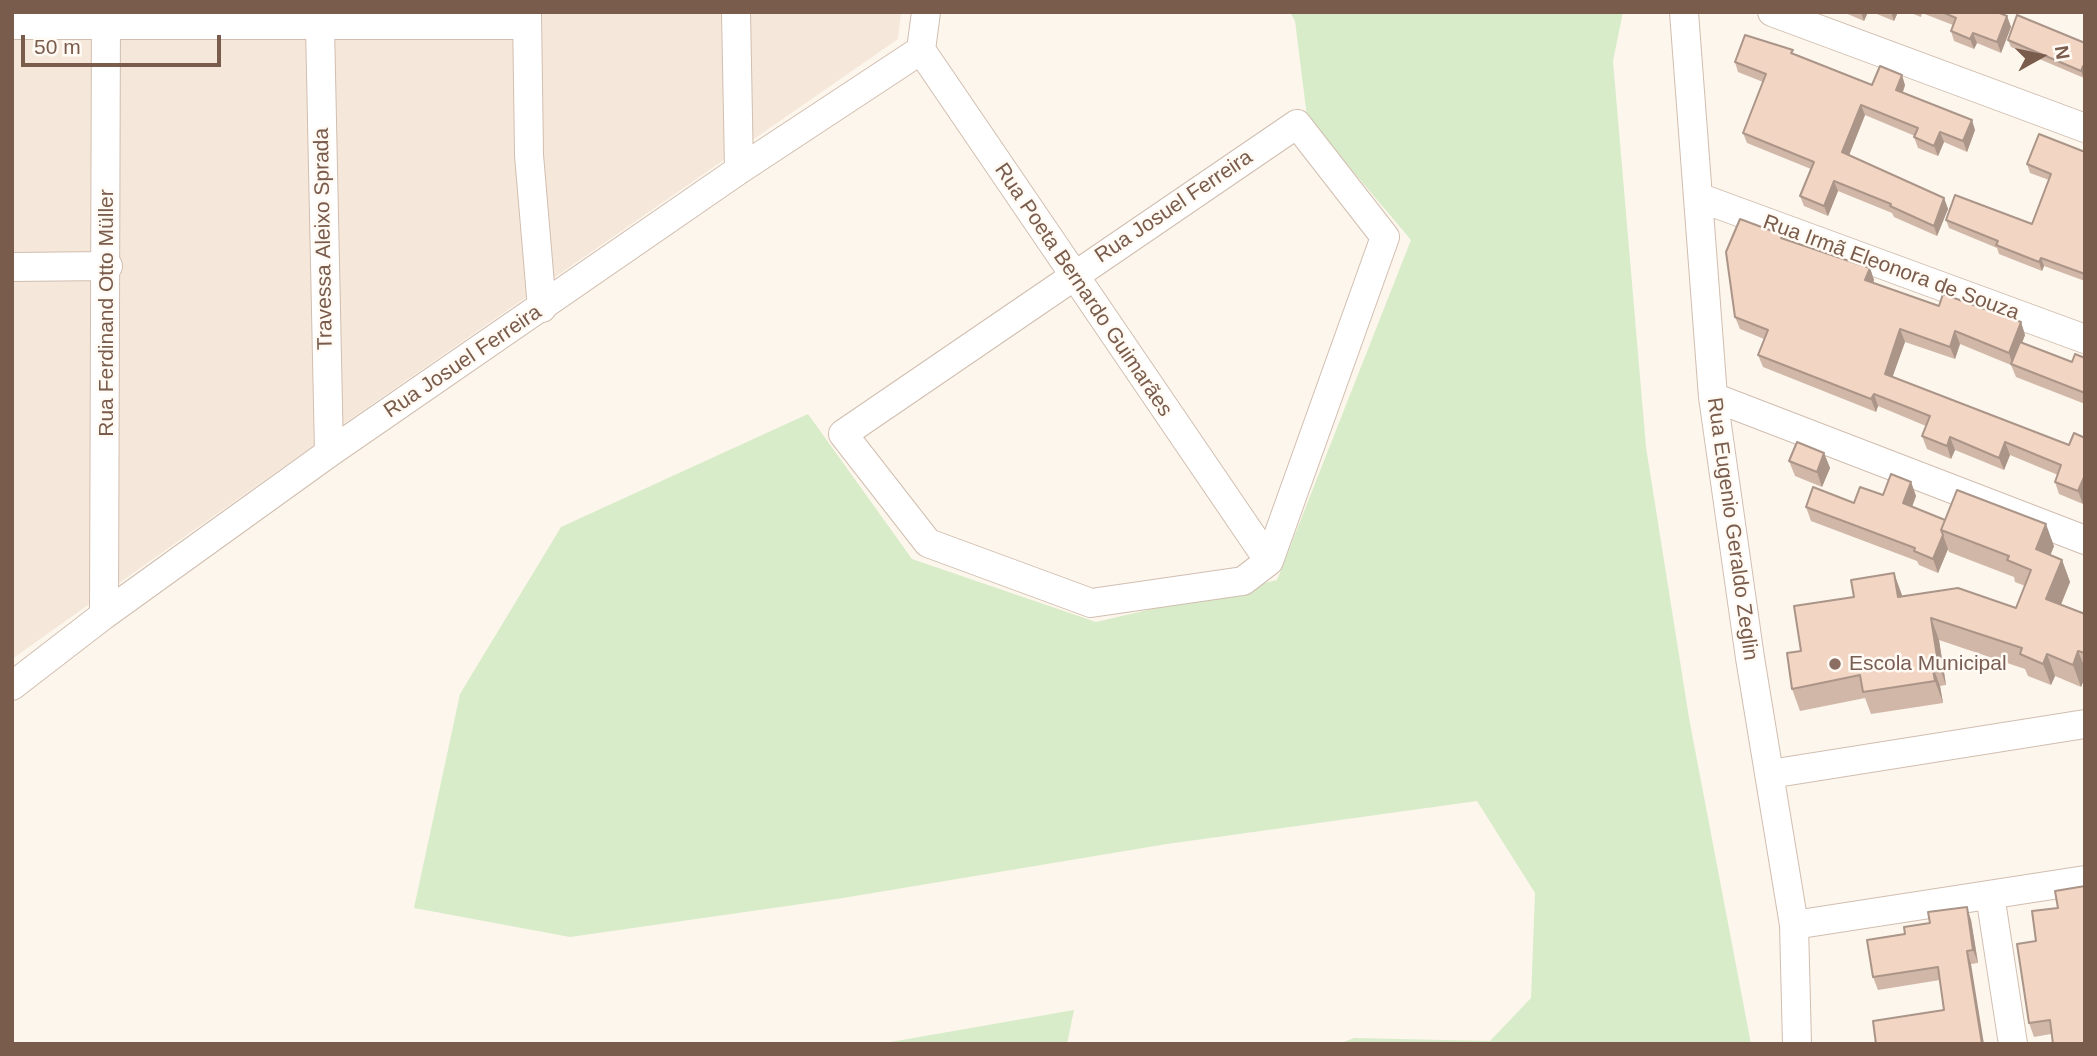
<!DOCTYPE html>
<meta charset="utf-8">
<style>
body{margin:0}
#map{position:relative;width:2097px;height:1056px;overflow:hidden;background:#fdf6ec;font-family:Helvetica,sans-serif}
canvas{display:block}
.frame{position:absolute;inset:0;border:14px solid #7a5c4d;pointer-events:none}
.north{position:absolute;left:2006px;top:21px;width:70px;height:70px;-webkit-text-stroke:5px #fffaf3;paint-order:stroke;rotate:81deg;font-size:19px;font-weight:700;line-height:28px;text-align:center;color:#7a5c4d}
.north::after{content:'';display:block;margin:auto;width:24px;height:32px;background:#7a5c4d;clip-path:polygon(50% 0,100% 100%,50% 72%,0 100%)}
.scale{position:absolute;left:21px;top:35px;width:200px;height:32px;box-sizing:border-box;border:4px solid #7a5c4d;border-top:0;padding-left:9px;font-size:21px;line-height:24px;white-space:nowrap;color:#7a5c4d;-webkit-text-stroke:5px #fffaf3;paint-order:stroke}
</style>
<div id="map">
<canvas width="2097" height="1056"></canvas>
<div class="frame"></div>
<div class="north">N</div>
<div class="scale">50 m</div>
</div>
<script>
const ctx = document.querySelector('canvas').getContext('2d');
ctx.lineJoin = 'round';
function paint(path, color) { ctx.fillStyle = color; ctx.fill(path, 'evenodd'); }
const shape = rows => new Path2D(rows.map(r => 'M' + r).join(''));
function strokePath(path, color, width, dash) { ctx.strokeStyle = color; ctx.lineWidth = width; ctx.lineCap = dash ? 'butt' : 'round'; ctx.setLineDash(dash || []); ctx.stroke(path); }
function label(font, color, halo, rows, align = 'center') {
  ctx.font = font + ' Helvetica,sans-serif'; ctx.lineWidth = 5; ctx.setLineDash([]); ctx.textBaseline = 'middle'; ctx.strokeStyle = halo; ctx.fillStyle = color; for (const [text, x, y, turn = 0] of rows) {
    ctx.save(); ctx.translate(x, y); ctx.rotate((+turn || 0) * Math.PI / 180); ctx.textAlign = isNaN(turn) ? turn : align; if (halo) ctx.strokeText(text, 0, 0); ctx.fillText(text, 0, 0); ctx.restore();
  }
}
paint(shape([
 [12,12,901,12,898,39,345,423,12,659]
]), '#f5e8da');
paint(shape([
 [1290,12,1623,12,1613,61,1646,447,1689,718,1751,1044,1339,1044,1354,1038,1490,1041,1531,998,1535,893,1477,801,1167,844,843,898,570,937,414,908,460,694,561,527,808,414,912,559,1096,622,1277,580,1411,240,1307,117,1295,21],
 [1074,1010,1067,1044,879,1044]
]), '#d8ecc9');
const street = shape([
 [527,12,529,155,542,308],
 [736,12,739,170],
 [926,12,921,50,1269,561],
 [1684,12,1713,397,1750,658,1794,925,1797,1044],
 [1772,12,2085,128],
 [12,25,527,25],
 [320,26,329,453],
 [1297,124,1385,237,1269,561,1243,581,1091,603,928,543,843,434,1297,124],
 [1698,197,2085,339],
 [12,267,108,266],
 [1713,397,2085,540],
 [104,615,106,12],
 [12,686,104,615,329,453,739,170,921,50],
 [1770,774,2085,724],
 [1990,895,2013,1044],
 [1794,925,2085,880]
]);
strokePath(street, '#d1beb0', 30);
strokePath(street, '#fff', 28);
paint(shape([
 [1843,12,1868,12,1864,21],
 [1872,12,1898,12,1894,21],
 [1908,12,1997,12,2007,16,2011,27,2001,53,1977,43,1974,49,1954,41,1951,31,1953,25,1922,13,1921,17],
 [2008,40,2085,43,2084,78,2011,47],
 [1795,54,1872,85,1905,85,1903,92,1975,130,1967,152,1944,142,1938,156,1918,148,1914,137,1915,136,1865,115,1849,155,1944,198,1948,209,1937,236,1894,217,1892,213,1838,191,1828,216,1804,206,1800,196,1811,169,1747,143,1743,133,1763,82,1738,72,1735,62],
 [2085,152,2085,281,2044,266,2042,271,1999,254,1997,248,1949,228,1946,220,2032,224,2049,180,2030,173,2027,164],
 [1784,239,1870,268,1874,280,1873,283,1939,306,2021,322,2025,335,2022,343,2072,362,2085,358,2085,404,2016,377,2011,365,1960,344,1955,359,1905,342,1892,377,2069,445,2085,438,2085,499,2083,504,2059,494,2055,482,2058,475,2010,455,2004,470,1955,450,1951,459,1927,449,1922,436,1926,426,1878,406,1876,412,1763,367,1758,355,1764,339,1740,329,1735,317],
 [1824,453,1830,468,1822,487,1795,476,1789,461],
 [1911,482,1916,496,1912,507,1945,520,2054,546,2050,555,2062,560,2070,582,2061,605,2085,614,2085,677,2081,687,2055,676,2051,685,2028,676,2025,669,1939,640,1946,685,1940,686,1943,703,1871,714,1865,698,1800,711,1792,689,1801,651,1854,597,1894,573,1902,597,2016,608,2025,586,2015,582,2014,577,1949,552,1948,549,1938,573,1919,565,1917,561,1811,521,1806,507,1854,503,1883,495],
 [2085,886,2051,1034,2034,1037,2029,1023,2036,941,2058,908],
 [1971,920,1978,963,1971,964,1944,1010,1940,980,1878,990,1873,977,1905,934]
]), '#d1b7a8');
paint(shape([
 [1861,12,1868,12,1864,21],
 [1891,12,1898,12,1894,21],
 [2007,16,2011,27,2001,53,1997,42],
 [1973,33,1977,43,1974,49,1970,39],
 [2083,66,2085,71,2084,78,2081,71],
 [1902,75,1905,85,1900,100,1896,90],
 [1861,105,1865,115,1846,163,1842,152],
 [1972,120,1975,130,1967,152,1963,141],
 [1940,132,1944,142,1938,156,1934,146],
 [1834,181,1838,191,1828,216,1824,206],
 [1944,198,1948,209,1937,236,1934,226],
 [2041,258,2044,266,2042,271,2039,262],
 [1870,268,1874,280,1870,292,1865,280],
 [2021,322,2025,335,2013,366,2009,353],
 [1900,329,1905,342,1889,387,1885,374],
 [1955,331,1960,344,1955,359,1950,347],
 [1874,394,1878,406,1876,412,1871,399],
 [1950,437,1955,450,1951,459,1947,446],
 [2005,442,2010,455,2004,470,1999,458],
 [1824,453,1830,468,1822,487,1817,472],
 [2085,475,2085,499,2083,504,2078,491],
 [1911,482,1916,496,1908,517,1903,503],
 [2046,524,2054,546,2044,571,2036,549],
 [1943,535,1948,549,1938,573,1933,559],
 [2062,560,2070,582,2054,621,2046,599],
 [1894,573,1902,595,1906,619,1898,597],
 [1931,618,1939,640,1946,685,1938,663],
 [2078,651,2085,668,2085,677,2081,687,2073,665],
 [2047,654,2055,676,2051,685,2043,664],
 [1932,664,1940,686,1943,703,1935,681],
 [1967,907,1971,920,1978,963,1973,950],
 [1967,951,1971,964,1984,1044,1982,1044]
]), '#aa9588');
const building = shape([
 [1942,12,1997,12,2007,16,1997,42,1973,33,1970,39,1951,31,1956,18,1942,12],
 [2017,15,2085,43,2085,67,2083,66,2081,71,2008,40,2017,15],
 [1745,35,1793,50,1791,53,1872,85,1880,66,1902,75,1896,90,1972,120,1963,141,1940,132,1934,146,1914,137,1918,128,1861,105,1842,152,1944,198,1934,226,1890,206,1891,204,1834,181,1824,206,1800,196,1814,162,1743,133,1766,74,1735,62,1745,35],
 [2039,134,2085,152,2085,274,2041,258,2039,262,1996,245,1998,241,1946,220,1955,195,2032,224,2051,174,2027,164,2039,134],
 [1740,219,1783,235,1781,238,1870,268,1865,280,1939,306,1943,294,2021,322,2009,353,1955,331,1950,347,1900,329,1885,374,2069,445,2074,433,2085,438,2085,475,2078,491,2055,482,2061,465,2005,442,1999,458,1950,437,1947,446,1922,436,1930,416,1874,394,1871,399,1758,355,1768,330,1735,317,1726,252,1740,219],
 [2020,342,2072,362,2075,354,2085,358,2085,393,2011,364,2020,342],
 [1797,442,1824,453,1817,472,1789,461,1797,442],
 [1891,474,1911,482,1903,503,1945,520,1941,530,1943,535,1933,559,1914,551,1915,548,1806,507,1813,487,1854,503,1860,487,1883,495,1891,474],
 [1957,490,2046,524,2036,549,2062,560,2046,599,2085,614,2085,653,2078,651,2073,665,2047,654,2043,664,2020,654,2022,648,1931,618,1938,663,1932,664,1935,681,1863,692,1860,675,1792,689,1787,653,1801,651,1794,606,1854,597,1851,580,1894,573,1898,597,1958,588,2016,608,2031,570,2007,560,2009,556,1941,530,1957,490],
 [2085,886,2085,1044,2053,1044,2050,1020,2029,1023,2017,944,2036,941,2032,911,2058,908,2055,891,2085,886],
 [1967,907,1973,950,1967,951,1982,1044,1876,1044,1873,1021,1944,1010,1938,967,1873,977,1867,940,1905,934,1904,927,1930,923,1928,912,1967,907]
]);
paint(building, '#f3d5c3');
strokePath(building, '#aa9588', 2);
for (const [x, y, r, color] of [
 [1835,664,7,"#8d6e63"]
]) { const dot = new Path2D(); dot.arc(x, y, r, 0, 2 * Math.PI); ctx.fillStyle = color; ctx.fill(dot); strokePath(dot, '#fffaf3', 2.5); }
label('21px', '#7a5c4d', '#fffaf3', [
 ["Rua Josuel Ferreira",1174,207,-34],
 ["Travessa Aleixo Sprada",324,239,-91],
 ["Rua Irmã Eleonora de Souza",1891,268,20],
 ["Rua Poeta Bernardo Guimarães",1083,290,56],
 ["Rua Ferdinand Otto Müller",107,313,-90],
 ["Rua Josuel Ferreira",463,362,-34],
 ["Rua Eugenio Geraldo Zeglin",1732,529,82]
]);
label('21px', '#785e54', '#fffaf3', [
 ["Escola Municipal",1849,664]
], 'left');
</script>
